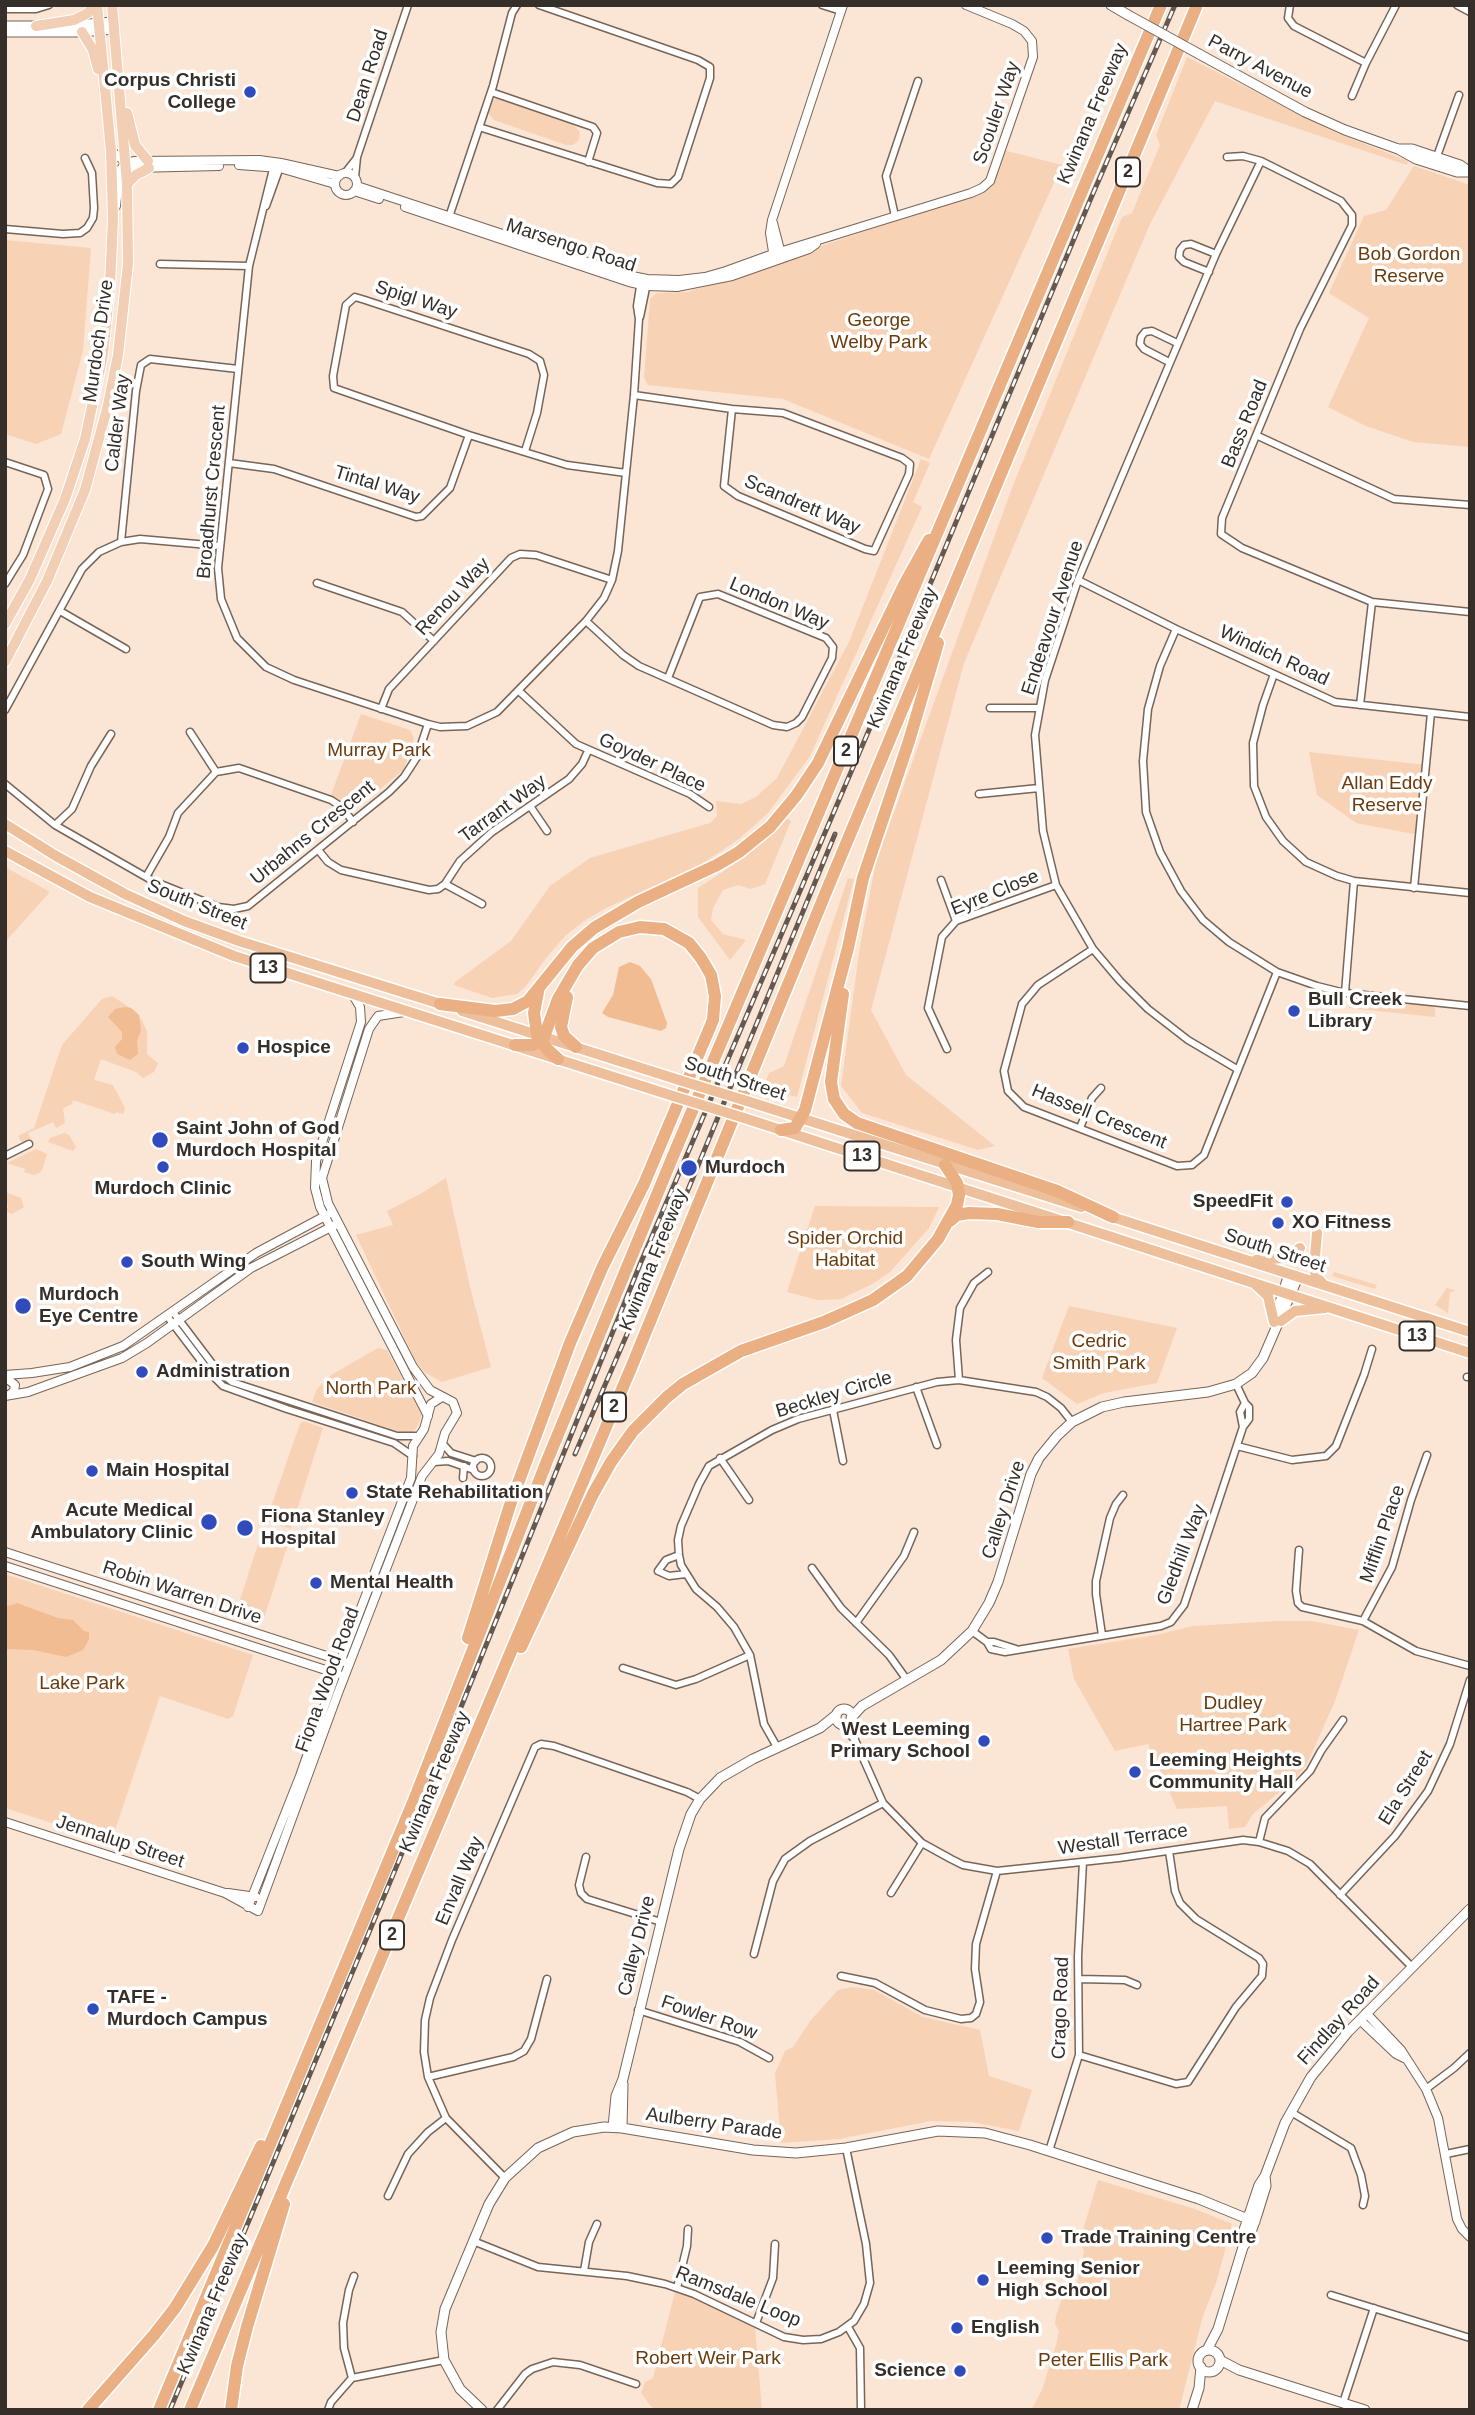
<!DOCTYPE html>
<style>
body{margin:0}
#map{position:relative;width:1475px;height:2415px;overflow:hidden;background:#fbe5d5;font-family:Helvetica,sans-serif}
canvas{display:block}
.frame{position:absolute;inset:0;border:7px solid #362e28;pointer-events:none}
</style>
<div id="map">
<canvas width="1475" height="2415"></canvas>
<div class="frame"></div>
</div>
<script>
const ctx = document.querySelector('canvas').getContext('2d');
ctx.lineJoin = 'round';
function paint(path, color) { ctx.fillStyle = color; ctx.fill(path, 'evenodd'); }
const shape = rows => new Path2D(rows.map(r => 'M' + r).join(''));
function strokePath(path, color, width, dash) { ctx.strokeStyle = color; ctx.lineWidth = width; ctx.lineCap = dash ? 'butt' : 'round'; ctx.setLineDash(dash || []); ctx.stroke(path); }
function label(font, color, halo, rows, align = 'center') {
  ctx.font = font + ' Helvetica,sans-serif'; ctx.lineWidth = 7; ctx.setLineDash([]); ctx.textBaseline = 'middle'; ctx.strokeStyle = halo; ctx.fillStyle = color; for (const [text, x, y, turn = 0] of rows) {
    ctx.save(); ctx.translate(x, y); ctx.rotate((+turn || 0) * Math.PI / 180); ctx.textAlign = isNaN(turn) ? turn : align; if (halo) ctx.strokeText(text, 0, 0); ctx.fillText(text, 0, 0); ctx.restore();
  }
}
paint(shape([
 [1187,57,1332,131,1408,161,1407,165,1215,101,1150,224,964,663,871,1010,906,1075,995,1146,978,1150,862,1113,841,1086,860,946,876,862,1012,488,1122,217,1132,213,1160,145,1156,135],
 [494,99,501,99,573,124,580,132,579,140,573,145,566,145,494,120,487,112,491,101],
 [1003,150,1062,165,929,459,783,399,648,385,644,378,650,299,657,293,688,292,990,188],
 [1414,166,1470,185,1470,447,1413,442,1366,426,1328,407,1369,318,1329,293,1364,216,1386,210],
 [5,240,91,248,83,351,61,434,36,444,5,434],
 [921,459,930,463,913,502,922,507,810,756,768,813,739,839,703,863,606,908,584,921,565,936,546,958,526,986,517,994,492,998,454,985,455,982,511,941,550,886,590,858,710,823,717,816,716,801,741,804,756,797,777,778,849,642],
 [361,714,410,730,414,738,404,769,359,807,352,806,331,795],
 [1309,752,1426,765,1419,835,1356,823,1317,795],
 [786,817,791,821,765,884,751,889,738,885,723,890,713,908,711,920,723,934,746,940,730,960,698,917,698,888,744,858],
 [5,867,50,892,5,942],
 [848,878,854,879,797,1097,763,1089,769,1073,784,1066],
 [112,996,135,1011,142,1020,147,1032,147,1054,158,1063,154,1072,143,1078,136,1072,101,1059,94,1080,113,1085,125,1108,123,1114,116,1112,115,1114,73,1100,72,1104,63,1108,65,1123,56,1128,53,1122,28,1133,31,1139,22,1143,18,1136,34,1128,62,1045,102,999],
 [1355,998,1431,1005,1435,1008,1435,1017,1349,1008,1350,1001],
 [64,1133,69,1135,76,1147,73,1151,48,1142,50,1138],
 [36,1149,47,1154,42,1170,39,1173,34,1175,24,1172,25,1169,7,1163],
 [446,1178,470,1287,491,1367,442,1382,424,1372,415,1360,356,1235,393,1225,387,1211,420,1194],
 [5,1192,21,1198,24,1207,12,1214,9,1213,6,1209,8,1207],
 [815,1206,939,1207,929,1228,891,1271,874,1283,841,1299,818,1300,787,1292],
 [1253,1239,1261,1240,1259,1247,1269,1250,1273,1245,1272,1251,1282,1253,1270,1254,1244,1246],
 [1334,1272,1377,1285,1375,1289,1332,1276],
 [1447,1288,1454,1290,1454,1292,1450,1292,1448,1313,1435,1305],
 [1069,1306,1177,1328,1157,1383,1104,1393,1077,1404,1042,1378],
 [378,1348,387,1350,422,1415,417,1427,409,1435,312,1402,317,1389,331,1375],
 [303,1421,323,1428,291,1529,266,1521,300,1424],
 [261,1535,288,1544,262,1624,235,1615],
 [5,1574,253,1655,233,1716,228,1719,160,1696,111,1842,5,1808],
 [1278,1621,1312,1621,1359,1630,1335,1701,1307,1764,1295,1779,1253,1814,1245,1827,1229,1829,1227,1806,1177,1809,1148,1744,1115,1751,1074,1679,1068,1649,1156,1635,1193,1626],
 [852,1987,874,1990,923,2017,980,2030,989,2076,1032,2090,1019,2131,972,2122,931,2121,839,2139,781,2143,775,2073,785,2051,793,2047,811,2020,838,1990],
 [1098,2180,1195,2209,1232,2224,1217,2280,1202,2319,1179,2410,1031,2410,1042,2390,1056,2345,1059,2331,1055,2324,1056,2316,1062,2298,1073,2299,1084,2252,1080,2240],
 [675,2292,708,2304,755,2327,762,2410,655,2410,649,2404,641,2393,645,2382,653,2378]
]), '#f8d2b5');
paint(shape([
 [630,962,640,966,651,979,667,1023,666,1028,661,1031,608,1017,602,1013,613,995,619,967],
 [125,1007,131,1008,139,1015,141,1030,137,1041,138,1054,130,1060,117,1054,115,1047,122,1039,122,1032,108,1017,115,1009],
 [17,1603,58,1618,73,1620,84,1631,89,1632,89,1639,83,1650,66,1657,33,1650,5,1649,5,1607]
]), '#f2bc93');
const minor = shape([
 [822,5,841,11],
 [1290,5,1288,18,1294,26,1366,63],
 [1457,5,1470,12],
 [5,9,36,9,49,5],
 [491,92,593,127,597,133,588,162],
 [1352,96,1366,63,1396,5],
 [479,127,657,183,671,184,678,177,710,78,710,67,698,60,539,5],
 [1227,157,1243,156,1261,161,1341,201,1352,215,1352,225,1300,329,1222,518,1221,534,1242,548,1372,602,1470,612],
 [1436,159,1459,95],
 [274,165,249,266,218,568,221,599,237,638,266,667,294,680,428,724,440,727,467,726,497,712,586,621,604,598,612,580,618,551,634,395,639,319,637,306,641,280],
 [345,173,356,159],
 [355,177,357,157,408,5],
 [266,206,280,167],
 [895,216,886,176,918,81],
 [448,220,493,86,512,13,517,5],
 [5,229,63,234,80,233,87,228,93,218,94,208,92,173,85,158],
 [160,264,249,266],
 [1209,272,1184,262,1179,257,1180,250,1184,245,1191,244,1216,254],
 [640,317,647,283],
 [1169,362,1144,349,1140,344,1141,337,1145,332,1152,331,1177,343],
 [634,395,732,409,783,413,902,458,910,464,909,474,874,551,865,549,738,496,724,486,732,409],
 [1258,436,1394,499,1470,505],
 [525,451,537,413,544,375,540,361,529,354,365,300,355,297,346,305,333,376,334,388,469,435,567,465,626,473],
 [5,462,44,475,48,489,23,555,5,584],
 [229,463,274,469,416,517,422,516,450,488,469,435],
 [121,542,136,391,141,365,150,359,238,369],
 [1078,580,1176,629,1335,702,1470,717],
 [317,583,402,612,434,641],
 [60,611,126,649],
 [586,621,623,655,639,666,773,725,787,727,796,723,802,717,832,658,833,647,826,638,718,594,700,597,668,678],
 [1176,629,1160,666,1148,709,1143,761,1146,812,1160,852,1181,891,1203,920,1229,942,1277,972,1317,986,1345,993,1470,1006],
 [1274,674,1263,705,1253,743,1254,786,1266,817,1283,841,1306,862,1337,876,1354,881,1470,893],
 [519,691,576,744,690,794,709,807],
 [1360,705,1372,602],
 [990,708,1040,708],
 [381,709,389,689,511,558,520,554,536,555,612,580],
 [5,710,82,569,99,552,121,542,140,539,220,546],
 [190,732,216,772],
 [5,784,55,825,153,881,218,907,234,909,248,906,389,792,404,777,417,757,428,724],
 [979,794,1039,788],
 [530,806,547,831],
 [55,825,72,809,91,766,111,734],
 [319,851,328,862,341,870,429,890,438,889,445,884,460,861,492,832,569,779,582,764,588,751],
 [146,877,169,837,178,813,216,772,239,768,331,800,342,807,353,822],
 [941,880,956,921],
 [445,884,482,904],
 [1414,888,1431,713],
 [1093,949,1038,985,1022,1004,1004,1071,1008,1091,1024,1107,1177,1166,1192,1165,1204,1155,1277,972],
 [1345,993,1354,881],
 [947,1049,928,1008,942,937,956,921,1056,885],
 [1237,1069,1188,1040,1148,1009,1120,981,1093,949,1056,885,1043,831,1035,735,1045,680,1078,580,1216,254,1261,161],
 [1080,1128,1092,1098,1101,1088],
 [5,1156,29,1144],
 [173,1312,217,1370,232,1382,397,1436,420,1436],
 [167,1316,211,1374,223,1386,287,1409,394,1443,413,1456],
 [1467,1377,1470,1377],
 [959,1380,956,1340,960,1308,974,1283,988,1272],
 [916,1387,937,1445],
 [833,1410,843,1461],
 [1243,1427,1240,1412,1245,1403],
 [442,1443,451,1453,476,1461],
 [1237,1446,1292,1460,1326,1456,1336,1446,1364,1375,1372,1349],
 [720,1458,749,1500],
 '473 1467a9 9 0 1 1 18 0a9 9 0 1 1-18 0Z',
 [434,1462,448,1461,474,1470],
 [463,1478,464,1466],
 [1299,1550,1296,1591,1298,1603,1302,1607,1363,1621,1416,1651,1470,1666],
 [679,1555,666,1560,658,1571,669,1576,686,1574],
 [812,1568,841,1608,889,1655,907,1680],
 [1363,1621,1392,1567,1411,1500,1427,1455],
 [856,1623,904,1556,914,1532],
 [972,1631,987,1642,991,1649,1005,1652,1161,1626,1171,1622,1184,1605,1243,1427,1249,1419,1249,1407,1245,1403,1236,1384],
 [1102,1635,1096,1594,1096,1581,1110,1518,1116,1504,1123,1495],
 [987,1642,994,1642,1016,1649],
 [623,1668,676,1685,696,1679,750,1655],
 [850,1720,855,1740,883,1803,922,1843,951,1859,963,1865,997,1871,1119,1858,1243,1840,1259,1842,1288,1851,1310,1864,1412,1967],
 [842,1724,853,1738],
 [777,1747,764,1724,750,1655,734,1627,717,1607,696,1589,681,1565,679,1555,678,1540,681,1526,699,1484,709,1466,772,1430,798,1419,937,1382,959,1380,1036,1392,1047,1397,1061,1408,1072,1422],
 [1259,1842,1265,1818,1310,1771,1321,1751,1343,1720],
 [586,1857,579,1885,581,1893,587,1899,661,1922],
 [891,1893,922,1843],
 [1340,1895,1395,1836,1428,1791,1450,1744,1470,1680],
 [754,1954,773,1881,785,1859,810,1841,883,1803],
 [841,1976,875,1983,925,2010,961,2019,971,2018,976,2014,980,2002,975,1969,976,1944,997,1871],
 [1079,1979,1125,1980,1137,1985],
 [638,2010,740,2042,769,2058],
 [1079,2055,1176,2084,1188,2082,1236,2007,1262,1976,1263,1964,1259,1958,1196,1919,1180,1903,1175,1891,1169,1851],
 [428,2077,513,2057,524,2051,531,2039,547,1979],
 [1426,2089,1454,2068,1470,2053],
 [1291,2112,1351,2148,1361,2175,1365,2196,1363,2205],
 [1049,2151,1079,2055,1078,1956,1083,1862],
 [1446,2154,1470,2149],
 [505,2178,446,2118,428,2077,424,2052,425,2020,430,1998,452,1940,535,1747,541,1744,554,1746,687,1792,700,1799],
 [388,2196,408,2154,428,2132,446,2118],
 [473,2241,538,2267,627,2276,665,2284,694,2294,784,2337,803,2340,821,2339,839,2332,854,2321,864,2304,870,2283,866,2244,846,2148],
 [584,2271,589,2242,597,2224],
 [677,2288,687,2246,688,2229],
 [1331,2295,1470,2338],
 [756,2323,773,2278,775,2244],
 [848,2327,860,2348,861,2410],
 [352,2378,344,2348,343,2323,349,2290,354,2276],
 [1343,2403,1374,2308],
 [328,2410,331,2402,352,2378,444,2360],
 [497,2410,525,2374,532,2369,553,2362,580,2365,636,2384]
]);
const tertiary = shape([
 [111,151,134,168,219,166],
 [239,165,280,168,335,184],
 '335 184a11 11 0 1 1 22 0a11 11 0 1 1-22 0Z',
 [357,186,627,275,647,279,679,280,705,277,726,271,773,254,971,193,982,188,990,181,1033,57,1032,41,1024,31,1012,24,966,5],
 [354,191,379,199],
 [116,206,120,170,126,163,135,161,259,160,281,163,339,176],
 [405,207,629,282,647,286,677,287,732,276,809,249,816,244],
 [773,223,781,254],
 [774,258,770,233,772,220,843,5],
 [353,995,360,1007,361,1022,316,1161,315,1188,320,1207,428,1416],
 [5,1375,32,1373,70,1367,123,1346,256,1253,327,1215],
 [5,1377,15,1385,14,1391,9,1395],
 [5,1396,28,1392,122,1358,147,1343,251,1268,335,1225],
 [5,1552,345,1662],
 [5,1566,338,1674],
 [5,1822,225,1893,258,1911,338,1693,422,1476,439,1454,445,1433,457,1413,453,1402,430,1390,413,1367,328,1203,322,1178,369,1029,378,1016,404,1012],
 [228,1893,256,1897],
 [248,1907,300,1776,336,1673,411,1478,413,1446,424,1429,431,1404,442,1397],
 [1366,2013,1401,2050,1426,2089,1438,2118,1457,2219,1462,2229,1470,2237],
 [1360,2020,1396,2054,1404,2058]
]);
const secondary = shape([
 [1111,5,1128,15],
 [5,26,42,26],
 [63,26,113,22],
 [5,32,82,32,114,29],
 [1199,54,1305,112,1345,130,1398,149,1416,159,1457,172,1470,172],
 [1399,149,1412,149,1460,165,1470,172],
 [1274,1321,1289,1274],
 '836 1717a8 8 0 1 1 16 0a8 8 0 1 1-16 0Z',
 [851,1718,862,1706,941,1660,972,1631,989,1603,998,1582,1031,1474,1039,1458,1057,1436,1072,1422,1102,1407,1124,1402,1208,1392,1236,1384,1252,1373,1263,1358,1298,1277],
 [613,2127,616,2096,623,2079,679,1849,691,1814,700,1799,720,1778,753,1759,820,1728,836,1715],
 [622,2128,623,2084],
 [1243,2247,1242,2236,1259,2185,1265,2176,1285,2123,1311,2077,1348,2032,1470,1909],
 [1207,2350,1218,2329,1243,2247,1249,2238,1257,2215,1266,2186,1265,2176],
 '1198 2361a11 11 0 1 1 22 0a11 11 0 1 1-22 0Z',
 [1220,2360,1239,2370,1365,2410],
 [482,2410,460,2389,444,2360,441,2332,445,2309,489,2204,505,2178,538,2148,573,2132,604,2127,622,2128,753,2150,796,2153,846,2148,938,2131,985,2133,1030,2145,1199,2199,1255,2222],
 [1192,2410,1199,2388,1201,2367]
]);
const primary = shape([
 [36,26,74,20,88,13,94,5],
 [82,32,93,50,98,69],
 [127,113,135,145,148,161],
 [127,184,136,175,149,168],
 [5,624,30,579,65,499,85,439,103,355,110,285,113,219,111,151,97,5],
 [5,662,47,581,85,490,108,405,118,355,128,264,127,184,112,5]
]);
const trunk = shape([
 [5,824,56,856,125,894,184,921,239,941,447,1006],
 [5,851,90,897,234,956,673,1096],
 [462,1011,679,1080],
 [750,1102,1081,1207],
 [744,1118,1470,1353],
 [1106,1215,1470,1332],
 [1317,1233,1314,1268,1316,1276,1324,1285],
 [1256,1260,1285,1258,1300,1248],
 [1256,1285,1268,1296,1274,1322],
 [1281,1321,1295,1311,1325,1308]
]);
const motorway = shape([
 [538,992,534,1013,537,1034,546,1048,558,1059],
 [843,994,831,1082,834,1099,844,1114,857,1123,1057,1191,1113,1217],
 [567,997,561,1027,564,1036,576,1047],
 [440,1004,495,1011,513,1009,528,1001,572,947,594,928,638,902,717,865,739,852,770,827,796,796,818,763,904,585,929,540],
 [781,1130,795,1128,805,1110,848,948,863,878,909,741,938,643],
 [950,1221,957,1215,969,1213,997,1214,1038,1222,1068,1222],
 [468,1638,510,1505,570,1343,603,1266,644,1184,713,1020,715,996,711,975,701,958,689,943,664,929,640,927,619,932,593,948,578,965,558,999,544,1037,533,1045,515,1045],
 [521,1647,593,1494,611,1462,633,1431,667,1397,683,1384,741,1351,824,1322,873,1300,907,1276,938,1239,957,1205,959,1195,957,1183,945,1165],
 [88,2410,154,2335,175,2308,213,2246,261,2146],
 [159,2410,414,1800,547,1461,673,1156,1161,5],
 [190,2410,631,1368,828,887,1197,5],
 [231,2410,237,2366,247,2327,284,2204]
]);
strokePath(minor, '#786557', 9);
strokePath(tertiary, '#786557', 10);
strokePath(secondary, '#786557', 11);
strokePath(primary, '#fff', 12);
strokePath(trunk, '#fff', 13);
strokePath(motorway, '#fff', 15);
strokePath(minor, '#fff', 6);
strokePath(tertiary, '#fff', 8);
strokePath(secondary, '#fff', 9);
strokePath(primary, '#f2cfb4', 10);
strokePath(trunk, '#eebf9b', 10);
strokePath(motorway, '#eaaf82', 12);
const rail = shape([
 [575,1454,654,1272,835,834],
 [170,2410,400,1858,641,1262,884,695,1091,198,1175,5]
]);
strokePath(rail, '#645950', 5);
strokePath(rail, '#fff', 2.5, [8]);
const secondaryBridge = shape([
 [1128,15,1199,54]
]);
const trunkBridge = shape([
 [679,1080,750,1102],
 [673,1096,744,1118]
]);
strokePath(secondaryBridge, '#786557', 11, []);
strokePath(trunkBridge, '#fff', 13, []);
strokePath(secondaryBridge, '#fff', 9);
strokePath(trunkBridge, '#eebf9b', 10);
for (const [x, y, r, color] of [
 [250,92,7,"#314bbc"],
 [1294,1011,7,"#314bbc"],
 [243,1048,7,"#314bbc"],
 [160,1140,9,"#314bbc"],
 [163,1167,7,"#314bbc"],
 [689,1168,9,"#314bbc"],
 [1287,1202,7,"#314bbc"],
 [1278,1223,7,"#314bbc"],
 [127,1262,7,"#314bbc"],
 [23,1306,9,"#314bbc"],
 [142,1372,7,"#314bbc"],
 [92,1471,7,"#314bbc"],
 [352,1493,7,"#314bbc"],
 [209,1522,9,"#314bbc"],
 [245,1528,9,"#314bbc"],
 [316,1583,7,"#314bbc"],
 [984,1741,7,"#314bbc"],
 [1135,1772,7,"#314bbc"],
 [93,2009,7,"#314bbc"],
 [1047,2238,7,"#314bbc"],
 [983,2280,7,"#314bbc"],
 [957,2328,7,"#314bbc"],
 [960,2371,7,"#314bbc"]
]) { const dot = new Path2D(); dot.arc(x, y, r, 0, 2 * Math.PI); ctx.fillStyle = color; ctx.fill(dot); strokePath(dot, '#fff', 2.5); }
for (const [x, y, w] of [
 [1128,172,24],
 [846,751,24],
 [268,968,35],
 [862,1156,35],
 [1417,1336,35],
 [614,1407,24],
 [392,1935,24]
]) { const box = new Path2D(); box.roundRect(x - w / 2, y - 14.5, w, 29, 5); ctx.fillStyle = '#fff'; ctx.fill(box); strokePath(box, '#362e28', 2); }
label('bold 18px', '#362e28', null, [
 ["2",1128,172],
 ["2",846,751],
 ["13",268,968],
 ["13",862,1156],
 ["13",1417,1336],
 ["2",614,1407],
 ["2",392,1935]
]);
label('19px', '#362e28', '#fff', [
 ["Parry Avenue",1260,67,28],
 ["Dean Road",368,76,-72],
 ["Scouler Way",997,113,-71],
 ["Kwinana Freeway",1093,114,-67],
 ["Marsengo Road",571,246,18],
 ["Spigl Way",416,300,18],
 ["Murdoch Drive",99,341,-82],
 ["Calder Way",118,423,-83],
 ["Bass Road",1245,424,-68],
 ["Tintal Way",377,485,17],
 ["Broadhurst Crescent",212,492,-85],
 ["Scandrett Way",802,505,23],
 ["Renou Way",453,597,-47],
 ["London Way",779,604,23],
 ["Endeavour Avenue",1053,618,-72],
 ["Windich Road",1274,656,25],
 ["Kwinana Freeway",903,658,-67],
 ["Goyder Place",652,763,25],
 ["Tarrant Way",503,809,-36],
 ["Urbahns Crescent",313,833,-39],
 ["Eyre Close",995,893,-22],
 ["South Street",197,905,22],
 ["South Street",735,1079,18],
 ["Hassell Crescent",1099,1117,22],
 ["South Street",1275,1251,18],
 ["Kwinana Freeway",654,1260,-68],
 ["Beckley Circle",834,1395,-17],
 ["Calley Drive",1004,1510,-72],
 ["Mifflin Place",1383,1534,-71],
 ["Gledhill Way",1182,1555,-69],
 ["Robin Warren Drive",182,1593,18],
 ["Fiona Wood Road",328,1680,-70],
 ["Kwinana Freeway",435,1782,-67],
 ["Ela Street",1406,1788,-58],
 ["Westall Terrace",1123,1840,-8],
 ["Jennalup Street",120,1842,18],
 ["Envall Way",460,1881,-67],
 ["Calley Drive",637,1946,-76],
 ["Crago Road",1061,2008,-88],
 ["Fowler Row",709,2018,19],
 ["Findlay Road",1339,2021,-48],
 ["Aulberry Parade",714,2124,8],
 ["Ramsdale Loop",738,2297,22],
 ["Kwinana Freeway",213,2304,-67]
]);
label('bold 19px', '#362e28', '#fff', [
 ["Corpus Christi",236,81,"right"],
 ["College",236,103,"right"],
 ["Bull Creek",1308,1000],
 ["Library",1308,1022],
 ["Hospice",257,1048],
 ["Saint John of God",176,1129],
 ["Murdoch Hospital",176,1151],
 ["Murdoch",705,1168],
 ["Murdoch Clinic",163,1189,"center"],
 ["SpeedFit",1273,1202,"right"],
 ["XO Fitness",1292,1223],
 ["South Wing",141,1262],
 ["Murdoch",39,1295],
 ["Eye Centre",39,1317],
 ["Administration",156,1372],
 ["Main Hospital",106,1471],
 ["State Rehabilitation",366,1493],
 ["Acute Medical",193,1511,"right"],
 ["Ambulatory Clinic",193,1533,"right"],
 ["Fiona Stanley",261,1517],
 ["Hospital",261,1539],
 ["Mental Health",330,1583],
 ["West Leeming",970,1730,"right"],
 ["Primary School",970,1752,"right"],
 ["Leeming Heights",1149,1761],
 ["Community Hall",1149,1783],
 ["TAFE -",107,1998],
 ["Murdoch Campus",107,2020],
 ["Trade Training Centre",1061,2238],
 ["Leeming Senior",997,2269],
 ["High School",997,2291],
 ["English",971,2328],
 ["Science",946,2371,"right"]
], 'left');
label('19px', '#6c3b0b', '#fff', [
 ["Bob Gordon",1409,255],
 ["Reserve",1409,277],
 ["George",879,321],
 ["Welby Park",879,343],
 ["Murray Park",379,751],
 ["Allan Eddy",1387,784],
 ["Reserve",1387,806],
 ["Spider Orchid",845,1239],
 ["Habitat",845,1261],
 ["Cedric",1099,1342],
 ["Smith Park",1099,1364],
 ["North Park",371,1389],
 ["Lake Park",82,1684],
 ["Dudley",1233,1704],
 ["Hartree Park",1233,1726],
 ["Robert Weir Park",708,2359],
 ["Peter Ellis Park",1103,2361]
]);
</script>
